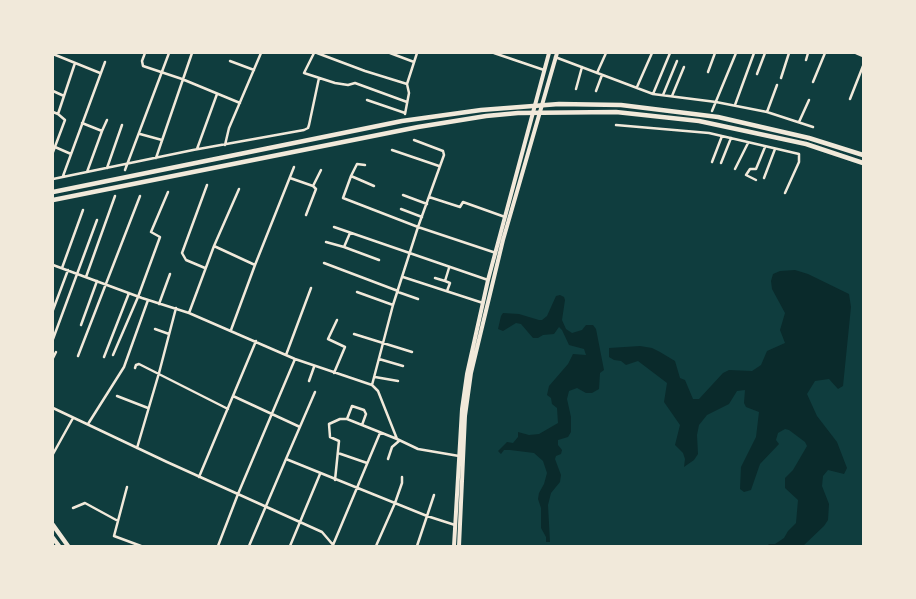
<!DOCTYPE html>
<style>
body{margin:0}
#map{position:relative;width:916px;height:599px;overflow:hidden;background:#0f3d3e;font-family:"Zilla Slab",serif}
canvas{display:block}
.frame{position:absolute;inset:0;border:54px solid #f1e9da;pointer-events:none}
</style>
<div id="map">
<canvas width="916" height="599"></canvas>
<div class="frame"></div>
</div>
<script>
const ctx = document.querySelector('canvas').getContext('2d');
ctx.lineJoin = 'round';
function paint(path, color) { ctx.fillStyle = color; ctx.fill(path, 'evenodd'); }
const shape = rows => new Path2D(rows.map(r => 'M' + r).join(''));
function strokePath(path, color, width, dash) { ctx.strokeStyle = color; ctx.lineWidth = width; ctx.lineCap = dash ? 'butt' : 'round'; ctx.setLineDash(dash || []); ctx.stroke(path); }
paint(shape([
 [795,270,808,274,849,294,851,307,843,386,838,389,829,379,815,381,807,394,817,416,837,442,847,468,844,474,828,470,823,476,822,486,829,504,828,520,824,526,803,546,767,546,769,544,775,544,784,538,788,531,796,523,798,500,785,488,785,478,793,470,807,446,805,442,789,430,785,429,778,433,776,440,779,444,760,464,751,490,744,492,740,489,741,467,756,437,759,412,746,407,744,403,745,390,737,391,729,404,707,415,699,425,697,435,698,454,694,460,684,467,685,459,683,453,675,445,680,425,664,402,667,383,638,361,626,365,621,361,614,360,609,357,609,348,640,346,652,348,660,352,675,361,680,378,685,380,693,399,699,399,723,373,729,370,752,371,761,365,767,351,785,343,780,330,785,313,772,289,771,281,773,274,780,271],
 [560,295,564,297,565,300,562,320,566,329,572,333,582,330,586,325,593,325,596,329,604,370,600,373,599,389,592,393,586,393,577,388,569,391,567,399,571,417,571,432,568,437,558,440,558,445,562,450,561,454,556,456,555,459,561,475,560,482,551,493,548,505,550,542,546,542,546,537,541,528,541,508,538,499,539,493,544,484,547,473,543,461,534,453,510,450,504,450,501,454,498,451,507,442,513,443,518,437,518,432,529,435,539,434,558,423,557,408,552,404,551,398,547,395,549,386,568,364,573,354,586,355,584,349,569,345,562,330,559,327,554,334,543,335,538,338,533,338,521,324,516,323,503,331,498,329,501,316,503,313,519,314,539,320,542,320,547,316,556,296]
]), '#0a2a2b');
strokePath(shape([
 [145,53,142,61,143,66,182,79,240,103],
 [314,53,304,73,335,83,348,85,355,83,407,102],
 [317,53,365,71,407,84],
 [390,53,414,62],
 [494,53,544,70],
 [856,53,863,56],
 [53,54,100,73],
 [555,57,653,94,716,102,767,112,813,127],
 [806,60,808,53],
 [230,61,254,70],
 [708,72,715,53],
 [597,73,606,53],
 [757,74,765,53],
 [781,78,789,53],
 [813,82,825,53],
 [637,87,652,53],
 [576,89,582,67],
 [53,91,64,96,58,114,65,120,53,152],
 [596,91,602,75],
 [653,94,670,53],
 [663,95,677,61],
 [64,96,75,63],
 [672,96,684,67],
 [850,99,863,66],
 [367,100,405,113],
 [735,105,754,53],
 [712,111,736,53],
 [53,112,58,114],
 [767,112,777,85],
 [405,114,409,93,407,84,417,53],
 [799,122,809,100],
 [82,123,102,131,107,120],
 [616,125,709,133,799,154,799,162,785,193],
 [140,134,162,140],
 [225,145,229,128,261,53],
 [55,147,71,154],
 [197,149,217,94],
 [392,150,439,166],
 [156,158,192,53],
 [712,162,722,136],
 [721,163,731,138],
 [107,168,122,125],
 [735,169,748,143],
 [125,170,169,53],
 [87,172,102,131],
 [63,176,105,62],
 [351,176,357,164,365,165],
 [290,178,313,186,321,170],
 [764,178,775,149],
 [53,179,193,150,304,130,308,128,309,125,319,78],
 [756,180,746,175,750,169,756,169,765,147],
 [374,186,351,176,343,198,418,227,496,253],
 [403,195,427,204],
 [429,197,460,207,463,202,505,217],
 [401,209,422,217],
 [306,215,316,189,313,186],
 [334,227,488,280],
 [326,242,344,247,350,233],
 [214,246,239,189],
 [344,247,379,260],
 [324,263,398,291],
 [53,265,142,298,189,313,295,359,372,385,378,391,397,439,418,449,459,456],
 [62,268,83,210],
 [205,268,186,260,182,253,207,185],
 [86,277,115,196],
 [403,277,483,303],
 [435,278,445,281],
 [447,291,450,283,445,281,449,268],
 [357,292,393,305],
 [398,292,418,299],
 [159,304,170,274],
 [53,310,68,270],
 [189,313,214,246,255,265],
 [81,325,97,281],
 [155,329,169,334],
 [231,330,255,265,294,167],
 [354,334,412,352],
 [53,339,97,220],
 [113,355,138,297,160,237,151,232,168,192],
 [286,355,311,288],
 [78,356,140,196],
 [104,357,129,293],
 [53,358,56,352],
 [379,359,403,366],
 [135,368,136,365,139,364,228,409],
 [334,373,345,347,328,339,337,320],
 [375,377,398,381],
 [309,381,314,367],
 [372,385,393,305,418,227,444,155,443,151,414,140],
 [315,392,286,459,427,516,455,525],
 [117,396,148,408],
 [233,396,300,427],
 [53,408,167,462,322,532,334,546],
 [347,419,352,406,364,410,366,414,362,425],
 [88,424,124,367,148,300],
 [137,448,159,373,176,308],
 [338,453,367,463],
 [53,454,73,418],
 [388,459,392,447,399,441],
 [199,477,256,341],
 [335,480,339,441,330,437,329,424,340,419,347,419,397,439],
 [127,487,114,536,141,546],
 [73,508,85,503,118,521],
 [333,545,380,433],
 [218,546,238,494,295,359],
 [249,546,286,459],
 [290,546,320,474],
 [376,546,395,503,402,483,402,477],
 [417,546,434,495]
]), '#f1e9da', 2.5);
strokePath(shape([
 [454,546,462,409,467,374,488,280,549,53],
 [459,546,465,416,471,373,503,240,557,53]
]), '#f1e9da', 4);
strokePath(shape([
 [53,192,402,121,481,110,559,104,621,105,718,117,809,138,863,155],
 [53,200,418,127,486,116,518,113,616,112,699,121,806,144,863,163],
 [53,525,68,546],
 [53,538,59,546]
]), '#f1e9da', 4.5);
</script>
